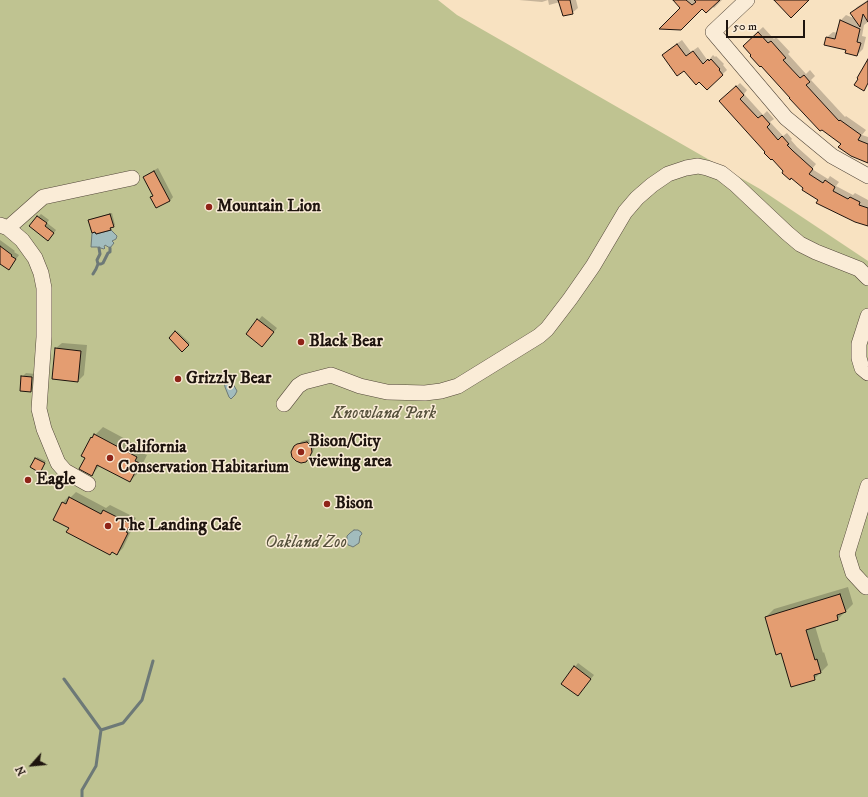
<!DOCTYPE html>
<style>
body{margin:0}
#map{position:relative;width:868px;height:797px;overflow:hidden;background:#f8e2c1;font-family:"IM FELL DW Pica",serif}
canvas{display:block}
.north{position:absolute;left:12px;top:745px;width:40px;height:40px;-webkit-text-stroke:3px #faecd7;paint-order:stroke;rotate:243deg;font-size:11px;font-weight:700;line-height:16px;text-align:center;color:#1e140e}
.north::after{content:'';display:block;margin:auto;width:14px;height:18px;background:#1e140e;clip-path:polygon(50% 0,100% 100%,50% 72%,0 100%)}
.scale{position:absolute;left:726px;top:20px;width:79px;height:18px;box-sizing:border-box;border:2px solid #1e140e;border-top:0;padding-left:5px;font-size:12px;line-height:14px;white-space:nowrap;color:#1e140e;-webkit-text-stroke:3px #faecd7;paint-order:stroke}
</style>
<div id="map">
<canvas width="868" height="797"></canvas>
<div class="north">N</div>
<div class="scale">50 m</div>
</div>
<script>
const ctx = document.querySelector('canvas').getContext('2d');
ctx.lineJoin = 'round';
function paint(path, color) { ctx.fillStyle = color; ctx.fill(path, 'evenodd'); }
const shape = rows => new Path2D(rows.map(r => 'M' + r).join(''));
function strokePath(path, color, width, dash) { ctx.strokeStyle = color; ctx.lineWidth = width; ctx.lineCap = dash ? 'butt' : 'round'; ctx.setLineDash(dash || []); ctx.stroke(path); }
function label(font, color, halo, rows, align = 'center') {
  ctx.font = font + ' "IM FELL DW Pica",serif'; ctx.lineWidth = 3; ctx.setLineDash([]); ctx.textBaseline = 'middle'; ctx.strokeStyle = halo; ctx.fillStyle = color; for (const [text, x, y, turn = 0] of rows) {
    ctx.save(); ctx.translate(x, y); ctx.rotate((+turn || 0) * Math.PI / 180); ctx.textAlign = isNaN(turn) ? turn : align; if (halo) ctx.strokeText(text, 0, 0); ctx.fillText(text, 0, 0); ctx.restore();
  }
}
paint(shape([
 [0,0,438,0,457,15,760,189,868,261,868,797,0,797]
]), '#bfc391');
const water = shape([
 [111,230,117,236,116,239,112,241,114,243,110,248,105,245,104,247,105,248,104,249,97,247,91,247,92,233,95,232,96,234,111,230],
 [224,376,228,376,230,378,233,377,232,382,237,391,235,395,231,399,229,397,225,387,224,380,223,379,224,376],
 [354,530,358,530,361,532,362,534,360,536,359,543,353,547,351,546,348,545,347,541,347,536,350,533,354,530]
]);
paint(water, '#a2bcbd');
strokePath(water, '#6d7977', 1);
paint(shape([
 [519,0,576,0,578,8,572,13,560,2,549,5,548,0,542,2],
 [676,0,722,0,714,8,712,6,702,7,682,8],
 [868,0,868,22,864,25,862,36,866,37,863,49,857,55,827,37,833,32,838,33,841,20,846,15,856,19,852,13,857,7],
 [763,27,774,39,776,37,790,52,788,54,806,74,810,70,815,76,811,80,845,117,846,116,866,130,862,135,868,137,868,162,842,143,749,40],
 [682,40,691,52,698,47,708,61,713,55,715,57,716,56,724,64,723,65,727,70,707,89,664,55,668,50],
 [740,83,747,90,744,94,763,115,767,111,774,119,770,122,783,136,787,133,792,139,791,140,797,147,816,164,812,169,828,179,830,176,839,182,836,186,853,195,855,193,868,200,868,225,819,200,785,170,766,152,725,97],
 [158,168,173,197,170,201,154,195,145,177,148,174],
 [112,213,115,225,110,229,89,220,91,219],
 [41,214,49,220,47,223,56,230,51,237,38,217],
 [0,240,15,251,14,252,19,255,12,265,0,263],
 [262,316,277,328,266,342,247,334],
 [177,331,190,343,182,350,170,338],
 [62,343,87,345,84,375,78,381,56,348],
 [26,373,35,374,34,387,31,391,22,377],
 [103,427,144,449,142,453,147,455,138,473,130,481,100,465,92,475,86,458,92,438],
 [311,439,314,442,315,447,312,454,305,461,295,447,302,441],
 [37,457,46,461,41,470,31,467],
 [76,492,106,508,110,505,136,518,131,526,133,527,123,548,117,554,70,527,63,502,68,497,70,498],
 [848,587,853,604,838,619,815,626,823,653,824,652,828,665,814,679,782,652,766,617,774,609],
 [578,663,594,675,578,695,575,667]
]), '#0003');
strokePath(shape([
 [98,264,101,264,103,263,108,253,110,252,110,248],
 [93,274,96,269,98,264,97,260,100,254,99,248],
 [64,679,101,730],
 [82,797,82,790,96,766,101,730,123,723,142,700,153,661]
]), '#6d7977', 3);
const building = shape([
 [558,0,570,0,573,14,563,16,558,0],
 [673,0,686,0,692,5,696,2,694,0,720,0,706,13,702,9,681,30,659,29,680,8,673,0],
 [774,0,809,0,791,18,774,0],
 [868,1,868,22,863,14,860,27,850,13,868,1],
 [840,20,860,29,857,42,861,43,857,56,845,53,846,50,824,45,826,37,835,39,840,20],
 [758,32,768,43,771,41,786,58,783,60,800,78,804,75,810,82,806,85,839,121,840,120,861,135,858,140,868,144,868,163,851,156,838,147,841,144,822,130,820,131,789,98,790,98,761,66,760,67,750,56,751,55,743,46,758,32],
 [677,44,686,56,693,51,703,64,708,59,709,61,711,59,720,69,719,70,723,75,707,90,699,82,696,85,684,71,677,76,662,55,677,44],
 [868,59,868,83,864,91,854,85,858,79,857,78,868,59],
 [736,86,744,95,740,99,758,118,762,115,770,124,767,127,778,140,782,136,789,144,787,145,793,151,813,169,809,174,823,183,825,180,835,187,833,191,848,199,850,197,860,202,859,205,868,208,868,226,855,222,816,203,818,200,802,190,803,188,791,178,790,180,782,173,783,171,772,159,771,160,764,153,765,152,719,101,736,86],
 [154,171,170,201,156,208,150,197,153,196,143,177,154,171],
 [110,214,114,227,110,228,111,230,96,234,95,232,92,233,88,220,110,214],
 [37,216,47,223,45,226,54,233,48,241,29,226,37,216],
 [0,246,12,255,11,256,16,259,9,270,0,264,0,246],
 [257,319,274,332,262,347,246,334,257,319],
 [175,331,189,345,182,352,169,338,175,331],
 [55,348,81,351,78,382,52,379,55,348],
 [21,376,32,377,31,392,20,391,21,376],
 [94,434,137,457,135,461,140,463,130,482,97,465,92,476,79,469,85,458,81,456,91,437,92,438,94,434],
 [307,442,311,446,312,452,309,458,306,462,301,463,296,461,292,457,291,452,294,446,297,444,307,442],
 [35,458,45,463,40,473,30,467,35,458],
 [69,497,101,514,103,510,131,524,126,532,128,533,117,555,112,552,110,555,66,532,69,528,53,520,62,502,66,504,69,497],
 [840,594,846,612,837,615,838,620,806,630,815,660,817,659,821,673,814,675,815,680,791,687,781,653,776,655,765,617,840,594],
 [574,666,591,679,578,696,561,684,574,666]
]);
paint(building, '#e49d71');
strokePath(building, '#1e140e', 1);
const minor = shape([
 [747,0,713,32,786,118,832,156,868,176],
 [0,225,8,228,22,240,35,258,41,273,44,288,44,337,39,409,44,429,58,463,65,471,88,484],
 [8,228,43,197,132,178],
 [868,316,859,344,859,358,862,368,868,373],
 [284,404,298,386,304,382,331,375,360,386,387,392,425,393,441,391,458,386,539,336,547,329,570,299,593,266,625,212,637,198,652,185,668,174,686,168,698,166,707,168,721,173,735,184,787,233,800,244,816,252,859,269,868,278],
 [868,486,852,538,847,554,853,573,866,587,868,585]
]);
strokePath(minor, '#54483b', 16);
strokePath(minor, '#faecd7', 15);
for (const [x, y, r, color] of [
 [209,207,4,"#8f2418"],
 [301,342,4,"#8f2418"],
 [178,379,4,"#8f2418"],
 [301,452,4,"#8f2418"],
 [110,458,4,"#8f2418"],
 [28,480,4,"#8f2418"],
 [327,504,4,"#8f2418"],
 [108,526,4,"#8f2418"]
]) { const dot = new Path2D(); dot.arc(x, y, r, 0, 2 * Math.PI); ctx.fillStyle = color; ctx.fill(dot); strokePath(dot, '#faecd7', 1.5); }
label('bold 17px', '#1e140e', '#faecd7', [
 ["Mountain Lion",217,207],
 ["Black Bear",309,342],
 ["Grizzly Bear",186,379],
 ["Bison/City",309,442],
 ["viewing area",309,462],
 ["California",118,448],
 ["Conservation Habitarium",118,468],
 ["Eagle",36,480],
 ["Bison",335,504],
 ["The Landing Cafe",116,526]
], 'left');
label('italic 17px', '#56513c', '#faecd7', [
 ["Knowland Park",384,414],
 ["Oakland Zoo",306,543]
]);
</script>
